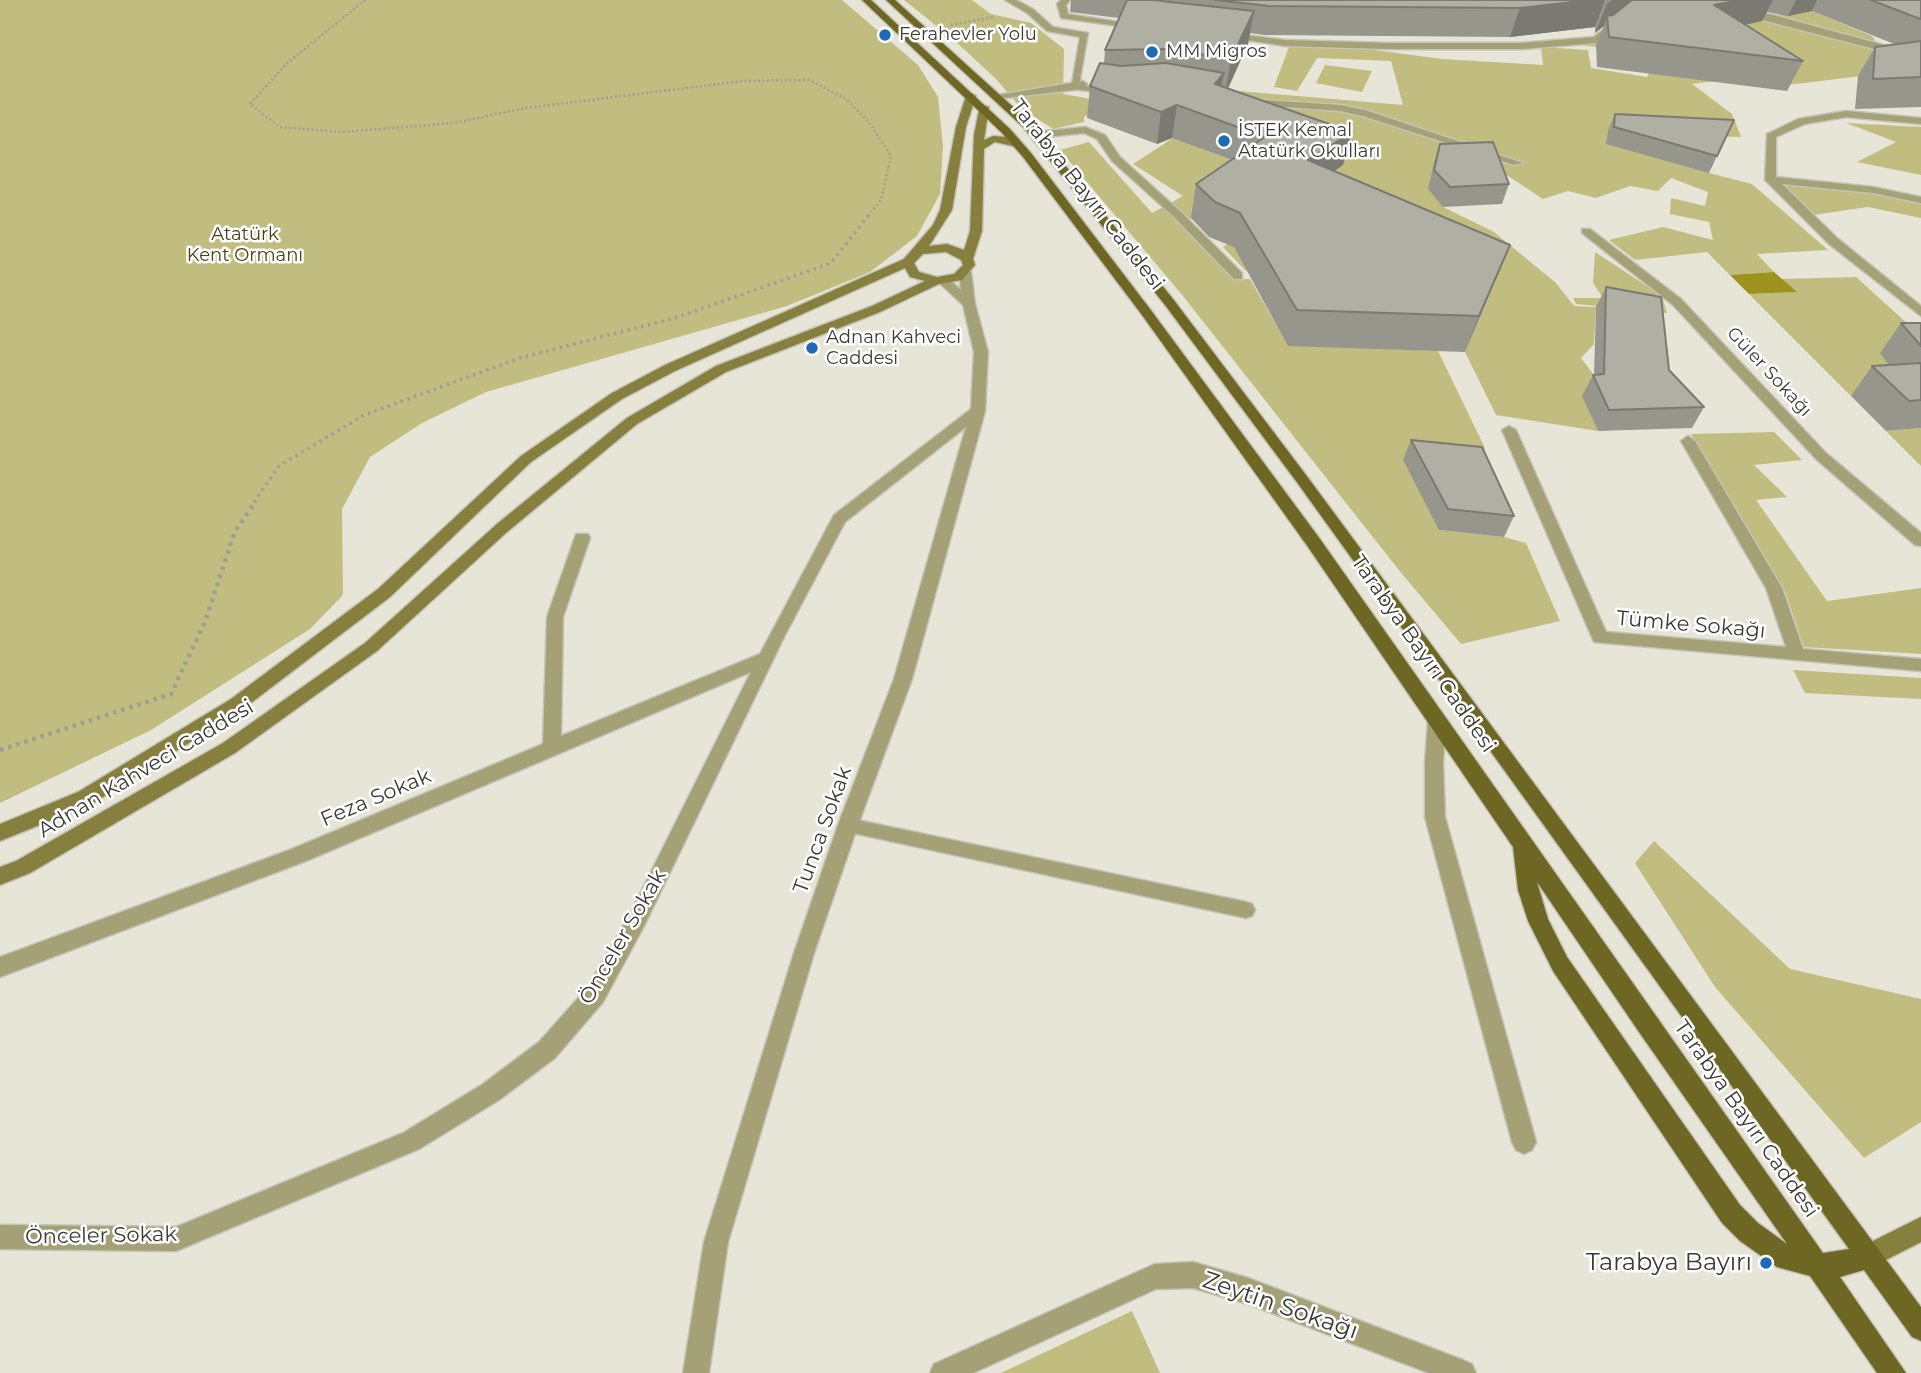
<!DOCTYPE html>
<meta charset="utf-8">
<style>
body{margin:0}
canvas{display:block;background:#e6e5d8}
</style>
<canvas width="1921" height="1373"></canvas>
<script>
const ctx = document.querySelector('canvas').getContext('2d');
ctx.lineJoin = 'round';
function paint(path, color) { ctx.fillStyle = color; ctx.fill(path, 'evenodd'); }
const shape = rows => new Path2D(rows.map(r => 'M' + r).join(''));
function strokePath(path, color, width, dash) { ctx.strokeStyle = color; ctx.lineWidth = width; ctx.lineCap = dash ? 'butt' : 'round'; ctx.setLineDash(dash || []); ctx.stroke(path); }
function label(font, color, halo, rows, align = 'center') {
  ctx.font = font + ' Montserrat,sans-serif'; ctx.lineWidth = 5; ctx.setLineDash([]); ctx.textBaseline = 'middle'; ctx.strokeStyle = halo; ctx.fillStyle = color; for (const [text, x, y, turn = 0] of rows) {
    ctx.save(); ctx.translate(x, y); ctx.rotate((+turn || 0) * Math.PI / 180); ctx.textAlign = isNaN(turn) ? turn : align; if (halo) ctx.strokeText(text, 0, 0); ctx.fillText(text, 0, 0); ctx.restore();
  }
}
paint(shape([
 [0,0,842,0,918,65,938,97,943,146,940,194,917,236,870,272,787,306,486,392,422,423,370,457,342,509,343,595,310,629,151,730,0,803],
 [904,0,972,0,991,14,1031,23,1064,49,1063,94,1102,101,1105,105,1084,117,1084,122,1053,129,1021,108,996,79,954,40],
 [1805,8,1872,36,1885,54,1870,75,1779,86,1763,75,1692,84,1732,114,1741,137,1714,136,1709,173,1752,184,1828,250,1757,254,1774,272,1730,275,1707,252,1635,260,1609,240,1663,227,1713,240,1709,222,1670,214,1671,198,1705,206,1708,192,1671,178,1658,191,1630,186,1596,198,1568,191,1543,199,1487,162,1443,207,1494,232,1556,283,1574,306,1596,307,1594,344,1581,358,1603,387,1583,396,1598,431,1496,415,1465,352,1496,280,1348,215,1246,271,1223,247,1343,165,1227,90,1403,105,1391,61,1317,58,1297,91,1274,87,1289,47,1352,47,1442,59,1543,65,1541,47,1588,50,1591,68,1647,77,1653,65,1617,50,1575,44,1751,21],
 [1325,65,1372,71,1362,92,1316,83],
 [1846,123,1921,127,1921,175,1857,162,1896,142],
 [1173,138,1258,170,1182,225,1233,279,1250,279,1288,345,1438,351,1485,448,1439,530,1504,537,1526,543,1560,621,1461,644,1398,569,1183,296,1060,150,1089,142,1152,213,1183,196,1133,164],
 [1778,180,1878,193,1921,202,1921,218,1868,207,1813,215],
 [1595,252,1662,296,1667,313,1576,304,1573,298,1603,298,1593,283],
 [1856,277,1921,336,1912,393,1851,396,1749,294,1796,292,1781,279],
 [1921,428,1921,466,1886,431],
 [1774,432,1802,460,1754,465,1787,497,1756,500,1827,601,1921,588,1921,654,1804,647,1786,594,1691,434],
 [1793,670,1921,678,1921,699,1805,693],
 [1654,841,1790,969,1921,999,1921,1122,1864,1158,1715,987,1635,863],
 [1132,1311,1160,1373,1001,1373]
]), '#c1bc80');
paint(shape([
 [1774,272,1797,292,1749,294,1730,275]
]), '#9e921e');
const lane = shape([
 [1083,81,1087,84,1086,86,1074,90,996,99,992,96,1083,81],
 [848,818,1246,902,1252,904,1255,910,1252,916,1246,918,848,832,842,830,839,825,842,820,848,818]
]);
const street = shape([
 [1005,0,1016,0,1033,9,1053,27,1088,33,1079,85,1116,90,1116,94,1071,89,1080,37,1047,31,1027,13,1005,0],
 [1061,0,1070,0,1066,5,1068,14,1145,26,1140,29,1061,18,1057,4,1061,0],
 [1648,0,1658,0,1630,17,1597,43,1522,49,1387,49,1285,46,1222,36,1227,33,1285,40,1387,43,1522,43,1594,37,1624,13,1648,0],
 [1742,9,1773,15,1921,55,1921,61,1739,14,1739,10,1742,9],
 [1248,99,1340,105,1365,110,1523,163,1514,165,1363,116,1340,111,1244,104,1244,100,1248,99],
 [1846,111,1921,118,1921,124,1846,117,1805,124,1776,137,1776,177,1873,187,1921,197,1921,203,1873,193,1782,184,1837,238,1921,306,1921,316,1829,244,1765,180,1767,134,1798,119,1846,111],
 [1085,127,1105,135,1120,157,1182,213,1242,273,1242,279,1234,279,1174,217,1112,161,1097,139,1084,133,1036,138,1031,135,1036,132,1085,127],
 [1582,229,1590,229,1681,299,1826,453,1921,533,1921,546,1915,545,1816,459,1673,305,1582,233,1582,229],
 [965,268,971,272,975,304,988,352,985,411,912,679,858,825,814,953,728,1242,709,1373,683,1373,704,1242,794,953,838,825,894,679,966,427,845,522,785,635,644,926,603,1002,555,1058,499,1100,419,1149,176,1251,0,1249,0,1225,176,1227,403,1133,483,1084,539,1042,587,988,630,914,751,672,306,861,0,977,0,957,292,849,543,744,547,617,576,534,588,534,590,538,563,617,561,736,760,654,834,515,971,409,974,352,963,305,936,280,946,277,961,290,959,272,965,268],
 [1509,426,1516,430,1606,632,1786,647,1766,588,1681,441,1688,436,1695,441,1782,588,1803,649,1921,659,1921,671,1594,642,1502,430,1509,426],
 [1437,713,1443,715,1446,720,1443,763,1445,817,1536,1142,1532,1150,1524,1154,1516,1150,1512,1142,1425,817,1425,763,1428,720,1431,715,1437,713],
 [1193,1262,1248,1278,1463,1360,1472,1364,1476,1373,1429,1373,1248,1304,1193,1288,1156,1289,973,1373,930,1373,934,1364,1146,1268,1155,1264,1193,1262]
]);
const secondary = shape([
 [971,93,976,96,966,127,952,210,929,246,947,244,964,250,970,231,974,135,980,105,989,107,984,140,993,136,1007,137,1022,144,1017,147,995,142,984,149,982,231,973,259,975,265,962,280,939,284,880,312,726,372,637,424,507,532,377,651,235,753,30,873,0,885,0,867,16,861,223,743,365,643,497,524,627,418,716,366,872,306,925,281,910,277,905,268,675,371,622,399,531,462,390,597,243,709,92,804,0,841,0,824,78,792,231,699,378,589,521,456,612,393,665,365,904,259,933,225,940,210,956,127,966,96,971,93],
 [946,252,961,260,963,265,954,274,937,277,919,272,914,263,923,254,946,252],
 [1921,1217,1921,1242,1870,1268,1861,1265,1858,1256,1861,1247,1921,1217]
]);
const primary = shape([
 [862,0,871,0,1010,129,1031,153,1150,309,1320,539,1823,1253,1849,1249,1296,481,1165,305,1024,128,886,0,895,0,1032,124,1173,299,1306,475,1921,1307,1921,1341,1912,1337,1864,1270,1840,1277,1906,1373,1877,1373,1810,1276,1777,1267,1740,1241,1722,1223,1553,971,1528,921,1518,890,1513,847,1308,547,1142,315,1023,157,1002,133,862,0],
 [1537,882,1639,1032,1787,1244,1758,1223,1740,1205,1567,957,1548,919,1537,882]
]);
strokePath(lane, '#c4c3b7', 3);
strokePath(street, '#c4c3b7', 3);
strokePath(secondary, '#c4c3b7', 3);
strokePath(primary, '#c4c3b7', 3);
strokePath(shape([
 [365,0,285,65,250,104,280,127,341,132,454,123,526,108,743,81,809,80,846,99,869,122,891,156,881,200,867,217],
 [951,25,994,17]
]), '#9f9e94', 2.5, [2, 2.5]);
strokePath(shape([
 [254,502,279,466,364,415,520,358,675,318,831,263,869,215]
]), '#9f9e94', 3.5, [2.5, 4.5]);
strokePath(shape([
 [0,750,171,694,205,622,235,531,256,501]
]), '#9f9e94', 4.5, [3.5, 5]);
paint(lane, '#a4a177');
paint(street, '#a4a177');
paint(secondary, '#867f3e');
paint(primary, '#6e6724');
paint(shape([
 [1071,0,1921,0,1921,107,1855,109,1858,76,1875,47,1894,44,1812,11,1788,16,1767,12,1762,21,1745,25,1803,61,1787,91,1597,67,1596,45,1604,26,1595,33,1595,27,1510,37,1264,35,1250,33,1248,44,1228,89,1343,165,1334,171,1510,245,1465,352,1288,346,1234,247,1209,237,1191,218,1196,184,1232,160,1172,138,1157,144,1087,118,1090,86,1104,64,1105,50,1119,18,1070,12],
 [1615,114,1717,156,1709,173,1606,144,1608,131],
 [1440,144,1509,184,1502,204,1443,207,1428,189,1434,163],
 [1606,287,1669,370,1704,407,1692,428,1598,431,1582,396,1593,375,1594,375,1596,307],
 [1901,323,1921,323,1921,428,1886,431,1851,396,1872,366,1889,365,1880,353],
 [1411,440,1514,516,1504,537,1439,530,1403,460]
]), '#97968c');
paint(shape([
 [1590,0,1605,0,1595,27,1510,37,1520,8],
 [1612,0,1642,0,1608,22,1607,16,1604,26,1595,33,1607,4],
 [1741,0,1773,0,1762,21,1701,34,1714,5],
 [1796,0,1817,0,1812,11,1788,16],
 [1254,11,1248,44,1225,94,1231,59],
 [1224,73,1218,105,1215,84],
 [1177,105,1172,138,1157,144,1161,112],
 [1352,132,1343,165,1301,194,1308,160],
 [1510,245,1496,279,1465,352,1479,316]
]), '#7b7a72');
const building = shape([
 [1127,0,1152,0,1254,11,1231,59,1167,49,1105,50,1127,0],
 [1215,0,1590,0,1520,8,1269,6,1215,0],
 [1632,0,1741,0,1714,5,1803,61,1609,37,1607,16,1613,15,1632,0],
 [1871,0,1921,0,1921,19,1915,17,1871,0],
 [1921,41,1921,77,1873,79,1875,47,1921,41],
 [1100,63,1121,66,1166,63,1224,73,1215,84,1352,132,1308,160,1510,245,1479,316,1297,310,1240,213,1215,202,1196,184,1265,137,1177,105,1161,112,1090,86,1100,63],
 [1615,114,1734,120,1717,156,1614,127,1615,114],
 [1493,142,1509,184,1450,187,1434,170,1440,144,1493,142],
 [1606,287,1661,297,1669,370,1704,407,1609,410,1593,375,1604,374,1606,287],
 [1901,323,1921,323,1921,346,1901,323],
 [1921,363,1921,400,1909,401,1872,366,1921,363],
 [1411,440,1482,447,1514,516,1448,509,1411,440]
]);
paint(building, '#b0afa3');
strokePath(building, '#7b7a72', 2);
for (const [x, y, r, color] of [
 [885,35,7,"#1e6ab9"],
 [1152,52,7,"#1e6ab9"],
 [1224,141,7,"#1e6ab9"],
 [812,348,7,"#1e6ab9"],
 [1766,1263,7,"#1e6ab9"]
]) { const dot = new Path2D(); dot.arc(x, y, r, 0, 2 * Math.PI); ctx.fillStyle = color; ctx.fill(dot); strokePath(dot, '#fff', 2.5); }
label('18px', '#3b3b35', '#fff', [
 ["Ferahevler Yolu",899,35],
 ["MM Migros",1166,52],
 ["İSTEK Kemal",1238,131],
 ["Atatürk Okulları",1238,152],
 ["Adnan Kahveci",826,338],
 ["Caddesi",826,359]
], 'left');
label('18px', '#474216', '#fff', [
 ["Atatürk",245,235],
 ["Kent Ormanı",245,256]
]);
label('18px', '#3b3b35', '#fff', [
 ["Güler Sokağı",1769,372,47]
]);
label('21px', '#3b3b35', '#fff', [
 ["Tarabya Bayırı Caddesi",1087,195,52],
 ["Tümke Sokağı",1691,625,5],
 ["Tarabya Bayırı Caddesi",1423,654,55],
 ["Adnan Kahveci Caddesi",146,769,-31],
 ["Feza Sokak",376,798,-23],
 ["Tunca Sokak",823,830,-70],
 ["Önceler Sokak",623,937,-60],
 ["Tarabya Bayırı Caddesi",1746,1119,55],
 ["Önceler Sokak",101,1236,-1]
]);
label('24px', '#3b3b35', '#fff', [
 ["Tarabya Bayırı",1752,1263]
], 'right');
label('24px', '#3b3b35', '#fff', [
 ["Zeytin Sokağı",1280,1306,19]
]);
</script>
